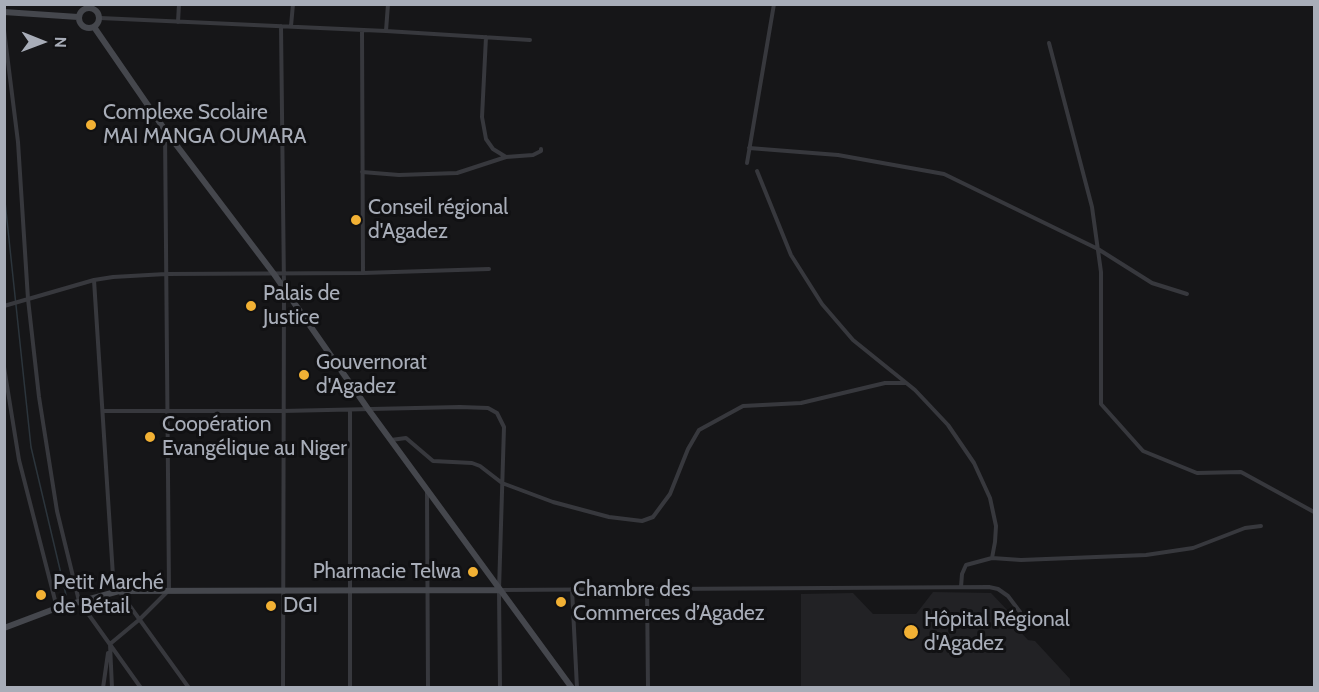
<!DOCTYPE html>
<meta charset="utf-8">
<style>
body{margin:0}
#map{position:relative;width:1319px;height:692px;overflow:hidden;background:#161618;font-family:Cabin,sans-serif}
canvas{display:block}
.frame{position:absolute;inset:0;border:6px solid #a8adb8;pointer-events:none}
.north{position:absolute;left:12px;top:12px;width:60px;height:60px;-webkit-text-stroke:4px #111113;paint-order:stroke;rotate:91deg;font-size:16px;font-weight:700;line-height:24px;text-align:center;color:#a8adb8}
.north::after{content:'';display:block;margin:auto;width:21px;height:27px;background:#a8adb8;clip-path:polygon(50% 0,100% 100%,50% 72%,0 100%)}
</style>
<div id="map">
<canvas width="1319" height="692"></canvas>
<div class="frame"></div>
<div class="north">N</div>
</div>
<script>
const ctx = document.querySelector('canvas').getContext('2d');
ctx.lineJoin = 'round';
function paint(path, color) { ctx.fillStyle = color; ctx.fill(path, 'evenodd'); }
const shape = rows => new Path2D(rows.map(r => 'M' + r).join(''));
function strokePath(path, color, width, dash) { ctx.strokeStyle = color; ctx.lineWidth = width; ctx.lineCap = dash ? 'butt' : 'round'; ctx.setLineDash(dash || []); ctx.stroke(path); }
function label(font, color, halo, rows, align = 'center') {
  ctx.font = font + ' Cabin,sans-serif'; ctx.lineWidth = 6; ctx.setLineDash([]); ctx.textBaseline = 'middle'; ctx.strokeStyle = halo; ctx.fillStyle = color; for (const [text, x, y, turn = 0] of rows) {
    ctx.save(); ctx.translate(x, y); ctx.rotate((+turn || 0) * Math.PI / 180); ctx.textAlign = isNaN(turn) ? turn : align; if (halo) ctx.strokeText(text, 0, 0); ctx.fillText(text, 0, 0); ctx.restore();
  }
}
paint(shape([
 [933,592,991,593,1012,615,1013,624,1028,640,1035,641,1070,679,1070,687,801,687,801,594,853,593,873,614,916,614]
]), '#222225');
strokePath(shape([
 [4,192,31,447,66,595]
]), '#2c353c', 1.5);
strokePath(shape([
 [100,18,386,31,530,40],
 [178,22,179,4],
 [281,26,284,287,283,688],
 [291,26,293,4],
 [4,30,18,142,28,299,39,397,57,511,79,601,141,688],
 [362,30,363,273],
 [386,31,388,4],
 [486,37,482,117,486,139,493,149,506,157],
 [1049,43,1092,207,1101,272,1101,404,1143,451,1197,473,1241,472,1314,512],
 [749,148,838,155,944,174,1098,249,1152,283,1187,294],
 [747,163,774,4],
 [757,171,791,255,822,304,853,340,915,390,948,425,974,463,990,498,996,526,995,542,992,558,966,565,962,574,961,587],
 [362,172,399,175,457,173,506,157,533,155,541,151,541,149],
 [94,280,113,576,119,591,189,688],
 [4,306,94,280,113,277,166,274,363,273,489,269],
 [4,367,19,460,57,608],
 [104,411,283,411,460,407,488,408,497,413,504,427,499,590,500,688],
 [391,440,406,438,433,461,472,463,480,466,502,483,553,502,609,517,642,521,653,517,670,494,688,449,699,430,743,406,801,403,885,383,906,383],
 [427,491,428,688],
 [992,558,1021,560,1146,555,1193,548,1245,528,1261,526],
 [647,588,648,688],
 [572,589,577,688],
 [500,590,989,587,998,589,1008,596,1020,612],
 [103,688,108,653],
 [112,688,110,644,140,619,169,590,165,131],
 [350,688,350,410]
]), '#37383d', 4);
strokePath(shape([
 '79 18a10 10 0 1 1 20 0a10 10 0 1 1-20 0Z',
 [4,12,78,17],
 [94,27,165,130,274,274,368,409,572,688],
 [4,628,57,608,119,591,499,590]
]), '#45474d', 6);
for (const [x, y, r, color] of [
 [91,125,6,"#f2b134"],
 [356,220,6,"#f2b134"],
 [251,306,6,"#f2b134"],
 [304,375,6,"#f2b134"],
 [150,437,6,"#f2b134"],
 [473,572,6,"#f2b134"],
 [41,595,6,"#f2b134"],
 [561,602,6,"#f2b134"],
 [271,606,6,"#f2b134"],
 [911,632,8,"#f2b134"]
]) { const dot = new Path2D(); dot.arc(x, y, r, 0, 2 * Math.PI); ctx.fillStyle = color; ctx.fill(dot); strokePath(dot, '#111113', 2); }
label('21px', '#a8adb8', '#111113', [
 ["Complexe Scolaire",103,113],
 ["MAI MANGA OUMARA",103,137],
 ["Conseil régional",368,208],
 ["d'Agadez",368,232],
 ["Palais de",263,294],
 ["Justice",263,318],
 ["Gouvernorat",316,363],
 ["d'Agadez",316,387],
 ["Coopération",162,425],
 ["Evangélique au Niger",162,449],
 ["Pharmacie Telwa",461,572,"right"],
 ["Petit Marché",53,583],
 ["de Bétail",53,607],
 ["Chambre des",573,590],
 ["Commerces d’Agadez",573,614],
 ["DGI",283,606],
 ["Hôpital Régional",924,620],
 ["d'Agadez",924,644]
], 'left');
</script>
